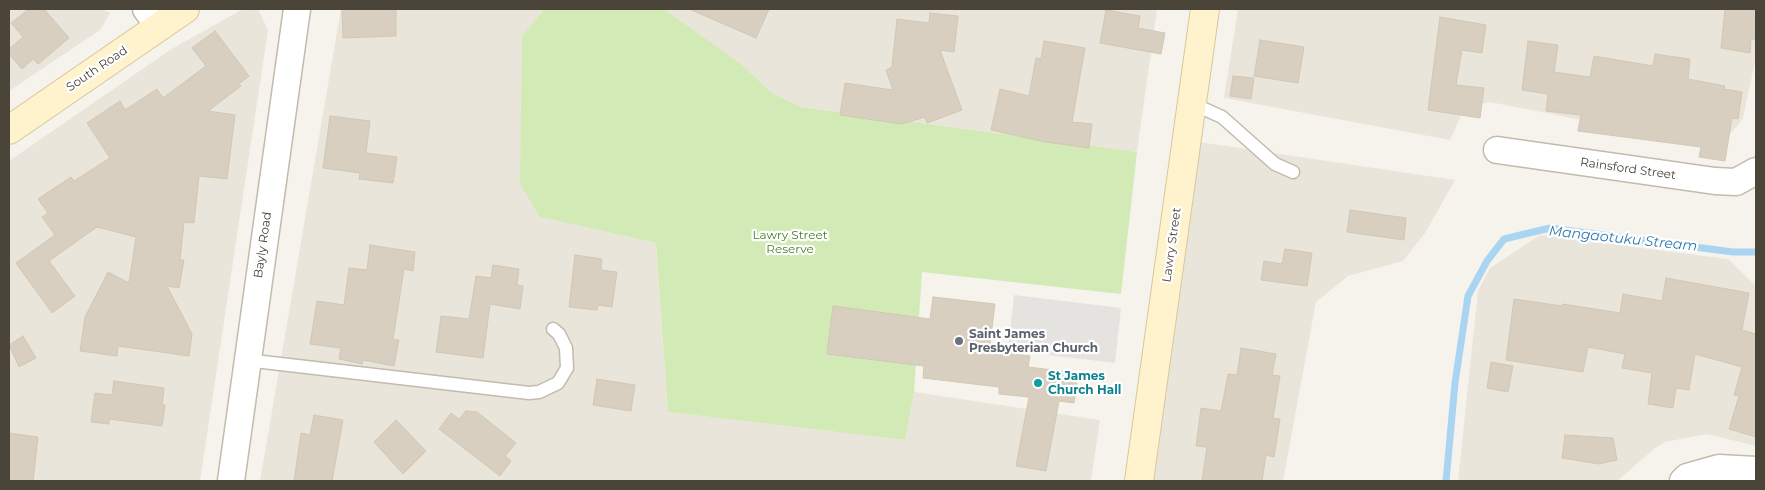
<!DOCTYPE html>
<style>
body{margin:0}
#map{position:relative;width:1765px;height:490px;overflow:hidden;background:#f6f3ec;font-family:Montserrat,sans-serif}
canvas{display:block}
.frame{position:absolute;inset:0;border:10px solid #4b4439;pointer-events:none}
</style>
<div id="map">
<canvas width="1765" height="490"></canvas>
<div class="frame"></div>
</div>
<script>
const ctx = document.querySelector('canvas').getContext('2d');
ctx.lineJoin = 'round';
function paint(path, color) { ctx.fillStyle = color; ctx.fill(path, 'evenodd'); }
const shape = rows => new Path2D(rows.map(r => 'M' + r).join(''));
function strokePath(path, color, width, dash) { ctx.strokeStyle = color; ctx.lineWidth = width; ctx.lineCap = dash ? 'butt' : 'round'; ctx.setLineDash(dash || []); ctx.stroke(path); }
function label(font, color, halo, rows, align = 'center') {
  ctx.font = font + ' Montserrat,sans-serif'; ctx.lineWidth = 4.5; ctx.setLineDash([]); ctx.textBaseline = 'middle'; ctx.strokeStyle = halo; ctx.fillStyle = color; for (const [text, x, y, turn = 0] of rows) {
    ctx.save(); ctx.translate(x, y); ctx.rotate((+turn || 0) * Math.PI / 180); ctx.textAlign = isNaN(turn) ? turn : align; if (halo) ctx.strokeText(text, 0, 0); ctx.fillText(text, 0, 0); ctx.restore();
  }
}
paint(shape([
 [9,9,101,9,110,13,100,30,9,91],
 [243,9,258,9,268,30,200,481,9,481,9,161,170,50],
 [341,9,544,9,522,36,540,217,656,243,668,412,905,440,914,392,1100,420,1091,481,260,481],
 [664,9,1157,9,1137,152,801,107,772,93,740,63],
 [1238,9,1756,9,1756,57,1743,118,1733,131,1715,144,1709,145,1490,102,1465,107,1450,140,1224,98],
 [1199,142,1455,180,1425,233,1403,261,1348,276,1316,302,1283,481,1149,481],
 [1540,235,1728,259,1756,286,1756,446,1707,434,1665,442,1654,449,1617,481,1458,481,1478,291,1490,268]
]), '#eae5da');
paint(shape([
 [544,9,664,9,740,63,772,93,801,107,1137,152,1121,294,922,272,914,392,905,440,668,412,656,243,540,217,520,184,522,36]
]), '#d2eab5');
paint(shape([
 [1014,295,1121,308,1115,363,1008,350]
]), '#e5e3e0');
strokePath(shape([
 [1446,481,1455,383,1468,296,1487,261,1504,239,1550,228,1733,252,1756,252]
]), '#a9d4f2', 7);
const building = shape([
 [29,9,44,9,69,38,38,64,33,59,22,69,9,54,9,49,23,37,11,23,29,9],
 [342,9,396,9,396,36,343,38,342,9],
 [689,9,769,9,756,38,689,9],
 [1725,9,1756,9,1756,40,1751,39,1750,53,1721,48,1725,9],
 [1106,10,1140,16,1138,28,1165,33,1161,54,1100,43,1106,10],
 [930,13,958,16,954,52,940,50,962,110,927,123,925,117,902,124,840,115,845,83,893,90,886,70,892,67,897,19,929,23,930,13],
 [1440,17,1486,25,1482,53,1462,50,1456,85,1484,88,1480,118,1428,110,1440,17],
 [215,31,249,76,239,84,241,86,208,111,235,115,227,179,199,176,194,223,184,222,180,260,184,260,179,288,167,286,192,334,189,356,118,346,117,356,80,351,85,317,108,272,129,283,136,237,97,227,49,261,75,296,52,313,16,263,55,235,42,217,48,213,38,199,71,177,74,181,110,158,87,123,120,101,125,110,157,89,163,98,206,66,192,48,215,31],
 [1260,40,1304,47,1298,83,1254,76,1260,40],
 [1044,41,1085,48,1072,122,1092,124,1089,148,1046,142,991,130,1000,89,1029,96,1036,58,1041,59,1044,41],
 [1528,41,1558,45,1554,72,1590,77,1594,56,1653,66,1655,54,1690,59,1688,79,1725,86,1724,89,1742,92,1738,119,1732,118,1725,161,1699,157,1701,147,1578,131,1581,115,1546,111,1548,94,1522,90,1528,41],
 [1233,76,1254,78,1251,99,1230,96,1233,76],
 [330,116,370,121,366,153,397,157,393,183,359,179,360,173,323,168,330,116],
 [1350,210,1406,218,1404,240,1347,232,1350,210],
 [370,245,415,252,413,271,404,269,393,339,399,340,394,366,363,360,362,364,339,359,341,348,310,344,317,301,344,305,349,268,367,270,370,245],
 [1285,249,1312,253,1307,286,1261,280,1264,261,1282,264,1285,249],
 [575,255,602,259,601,270,617,272,612,307,598,305,597,310,569,307,575,255],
 [493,265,519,269,517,285,523,286,520,309,490,304,483,358,436,352,441,316,469,319,476,276,491,278,493,265],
 [1666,278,1749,293,1742,330,1756,334,1756,437,1729,429,1739,396,1734,395,1742,367,1695,354,1689,390,1676,388,1673,408,1648,404,1652,373,1622,368,1625,354,1588,347,1583,372,1506,360,1514,299,1562,306,1563,304,1620,313,1623,294,1662,301,1666,278],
 [933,297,995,304,989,351,1030,356,1028,367,1078,373,1074,403,1059,401,1046,471,1016,466,1029,397,999,394,999,387,923,378,924,366,827,354,833,306,930,319,933,297],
 [23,336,36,358,19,367,9,345,23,336],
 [1241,348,1276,354,1272,375,1280,376,1273,418,1280,419,1274,457,1266,455,1262,481,1202,481,1207,447,1196,446,1201,408,1221,411,1228,374,1237,375,1241,348],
 [1491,362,1513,366,1508,392,1487,388,1491,362],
 [597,379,635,385,631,411,593,405,597,379],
 [114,381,164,388,162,405,165,405,162,426,109,419,109,424,91,422,95,393,112,395,114,381],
 [466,411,477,412,516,443,505,456,511,461,500,476,439,429,451,413,459,419,466,411],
 [314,415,343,420,332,481,294,481,301,433,310,435,314,415],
 [396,420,426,451,403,474,374,442,396,420],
 [9,433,38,437,33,481,9,481,9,433],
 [1565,435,1613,438,1617,460,1599,464,1562,458,1565,435]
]);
paint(building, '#d8cfc1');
strokePath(building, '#d3c7b4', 1);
const lane = shape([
 [1191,103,1222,117,1275,164,1293,172],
 [246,360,529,393,539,392,558,383,567,368,566,348,559,334,553,329]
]);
const street = shape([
 [146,9,159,27],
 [1497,150,1715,181,1736,182,1756,171],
 [231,481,297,9],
 [1683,481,1687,477,1719,468,1756,470]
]);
const secondary = shape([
 [9,130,185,9],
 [1139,481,1205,9]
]);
strokePath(lane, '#c2bbae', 15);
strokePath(street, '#c2bbae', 29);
strokePath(secondary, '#d6c79b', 30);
strokePath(lane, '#fff', 12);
strokePath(street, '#fff', 26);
strokePath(secondary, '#fff3cd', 28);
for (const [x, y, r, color] of [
 [959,341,5,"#6b7280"],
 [1038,383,5,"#0f9aa8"]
]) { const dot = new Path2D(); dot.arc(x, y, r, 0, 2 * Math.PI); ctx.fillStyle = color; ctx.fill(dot); strokePath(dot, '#fff', 2); }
label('12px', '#4b4439', '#fff', [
 ["South Road",97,69,-34],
 ["Rainsford Street",1628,169,8],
 ["Bayly Road",263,245,-82],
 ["Lawry Street",1172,245,-82]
]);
label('12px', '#4a7f2a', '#fff', [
 ["Lawry Street",790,235],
 ["Reserve",790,249]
]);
label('bold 12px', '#5b616d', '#fff', [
 ["Saint James",969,334],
 ["Presbyterian Church",969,348]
], 'left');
label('bold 12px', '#0d838f', '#fff', [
 ["St James",1048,376],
 ["Church Hall",1048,390]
], 'left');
label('italic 14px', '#2e7ab2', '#fff', [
 ["Mangaotuku Stream",1623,239,6]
]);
</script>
